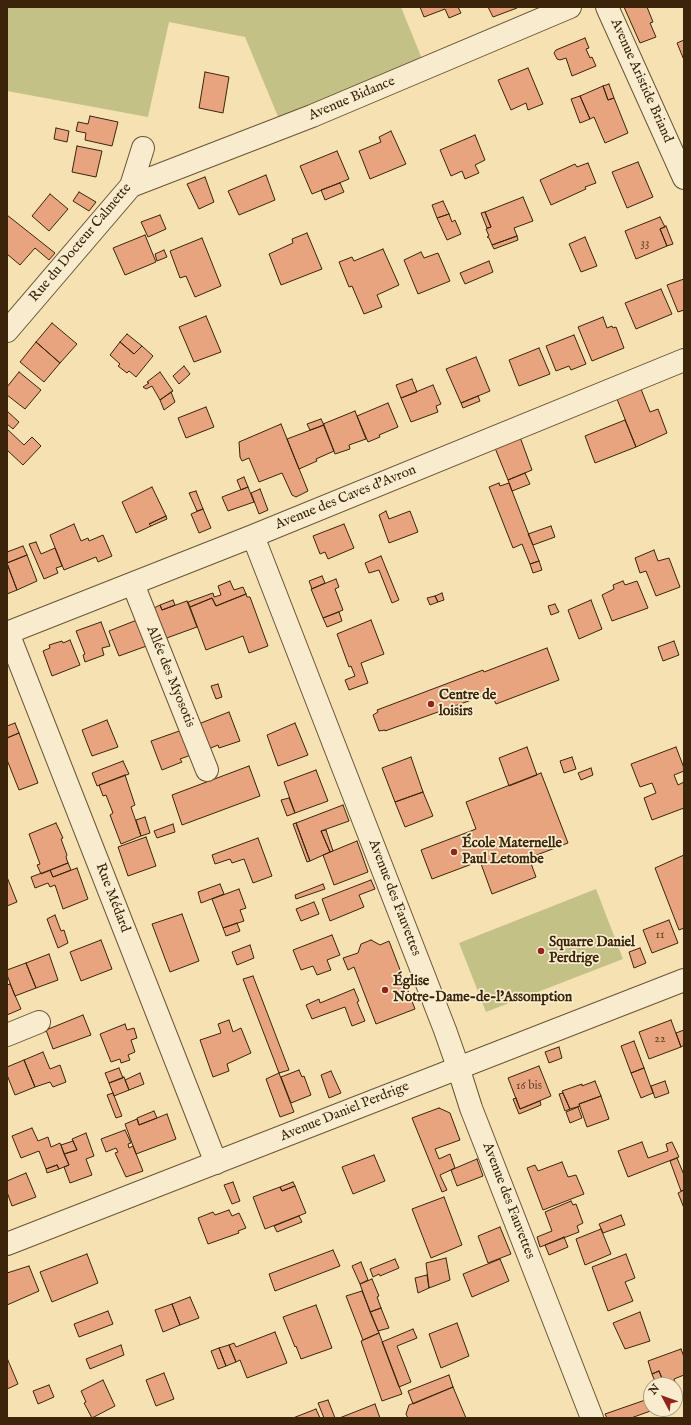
<!DOCTYPE html>
<meta charset="utf-8">
<style>
body{margin:0}
#map{position:relative;width:691px;height:1425px;overflow:hidden;background:#f6e1b3;font-family:"IM FELL English",serif}
canvas{display:block}
.frame{position:absolute;inset:0;border:8px solid #3a250a;pointer-events:none}
.north{position:absolute;left:643px;top:1377px;width:40px;height:40px;box-sizing:border-box;background:#f9ecce;border:1px solid #ad9c80;border-radius:50%;rotate:311deg;font-size:11px;font-weight:700;line-height:16px;text-align:center;color:#3a250a}
.north::after{content:'';display:block;margin:auto;width:14px;height:18px;background:#8f2418;clip-path:polygon(50% 0,100% 100%,50% 72%,0 100%)}
</style>
<div id="map">
<canvas width="691" height="1425"></canvas>
<div class="frame"></div>
<div class="north">N</div>
</div>
<script>
const ctx = document.querySelector('canvas').getContext('2d');
ctx.lineJoin = 'round';
function paint(path, color) { ctx.fillStyle = color; ctx.fill(path, 'evenodd'); }
const shape = rows => new Path2D(rows.map(r => 'M' + r).join(''));
function strokePath(path, color, width, dash) { ctx.strokeStyle = color; ctx.lineWidth = width; ctx.lineCap = dash ? 'butt' : 'round'; ctx.setLineDash(dash || []); ctx.stroke(path); }
function label(font, color, halo, rows, align = 'center') {
  ctx.font = font + ' "IM FELL English",serif'; ctx.lineWidth = 3.5; ctx.setLineDash([]); ctx.textBaseline = 'middle'; ctx.strokeStyle = halo; ctx.fillStyle = color; for (const [text, x, y, turn = 0] of rows) {
    ctx.save(); ctx.translate(x, y); ctx.rotate((+turn || 0) * Math.PI / 180); ctx.textAlign = isNaN(turn) ? turn : align; if (halo) ctx.strokeText(text, 0, 0); ctx.fillText(text, 0, 0); ctx.restore();
  }
}
paint(shape([
 [7,7,401,7,422,59,279,119,245,37,169,22,148,117,7,91],
 [596,889,623,959,486,1012,459,943]
]), '#c4c187');
const building = shape([
 [420,7,458,7,461,13,449,18,445,9,424,17,420,7],
 [488,7,516,7,517,8,493,17,488,7],
 [624,7,647,7,653,22,650,23,656,37,640,43,624,7],
 [585,38,589,48,586,49,590,58,592,57,596,66,572,76,566,58,560,60,557,59,554,53,556,50,585,38],
 [684,40,684,60,677,43,684,40],
 [528,68,543,104,528,110,526,103,511,110,498,80,528,68],
 [205,72,229,77,223,113,199,108,205,72],
 [609,84,614,98,608,100,603,86,609,84],
 [603,86,608,100,614,98,628,133,605,143,594,117,590,119,580,96,603,86],
 [580,96,590,119,580,123,571,99,580,96],
 [90,116,118,122,112,146,85,140,86,133,76,131,78,122,88,124,90,116],
 [56,128,69,131,67,142,54,139,56,128],
 [391,131,406,164,370,179,359,151,381,142,379,137,391,131],
 [475,135,485,160,475,165,479,173,465,179,462,171,451,176,440,150,475,135],
 [77,146,102,151,96,177,72,172,77,146],
 [337,151,349,179,312,194,300,166,337,151],
 [638,162,653,197,627,208,612,172,638,162],
 [588,163,596,183,585,187,586,189,551,205,540,180,575,164,577,167,588,163],
 [266,175,275,200,239,215,228,191,266,175],
 [205,177,214,202,199,209,187,184,205,177],
 [340,183,344,192,325,200,321,190,340,183],
 [79,192,96,202,89,211,73,201,79,192],
 [50,194,68,209,49,231,32,216,50,194],
 [523,197,533,221,514,228,517,236,492,245,489,238,487,237,489,236,486,229,491,227,485,212,523,197],
 [443,201,449,214,437,218,432,205,443,201],
 [485,212,491,227,487,228,481,213,485,212],
 [449,214,452,222,455,220,461,234,447,240,437,218,449,214],
 [7,215,55,253,49,260,35,248,20,265,7,254,7,215],
 [160,215,166,229,148,237,141,222,160,215],
 [660,217,665,227,660,229,667,246,636,259,625,231,660,217],
 [666,226,673,244,667,246,660,229,666,226],
 [307,233,322,269,281,285,269,254,293,243,292,239,307,233],
 [145,235,156,262,125,275,113,248,145,235],
 [517,236,518,240,494,249,492,245,517,236],
 [585,237,597,266,581,272,569,244,585,237],
 [202,238,221,286,195,297,186,276,180,278,170,251,202,238],
 [383,249,399,285,377,295,382,307,364,314,352,286,349,287,339,262,352,257,354,261,383,249],
 [164,250,167,257,157,261,155,254,164,250],
 [421,252,424,258,438,253,450,281,418,294,404,260,421,252],
 [489,261,493,272,465,284,460,273,489,261],
 [684,279,684,310,678,312,667,285,684,279],
 [661,289,672,314,636,329,625,303,661,289],
 [206,316,221,352,194,362,179,327,206,316],
 [603,317,607,328,612,326,613,328,616,327,624,348,592,361,578,327,603,317],
 [52,323,77,344,60,363,36,342,52,323],
 [127,334,142,346,134,354,120,342,127,334],
 [574,335,586,364,571,370,569,366,556,371,546,346,574,335],
 [36,342,60,363,44,382,20,362,36,342],
 [120,342,134,354,142,346,153,356,136,377,129,371,127,373,118,366,120,364,110,355,120,342],
 [539,348,550,374,519,386,509,360,539,348],
 [476,357,490,391,461,403,446,369,476,357],
 [184,366,190,374,179,384,173,376,184,366],
 [19,372,41,390,25,409,7,395,7,387,19,372],
 [160,372,173,391,160,400,152,386,146,389,143,387,149,383,147,382,160,372],
 [412,379,417,392,401,398,396,385,412,379],
 [433,385,441,404,436,406,438,412,411,422,401,398,433,385],
 [641,389,650,412,658,409,667,433,636,447,617,399,641,389],
 [171,392,175,402,164,410,160,400,171,392],
 [478,396,480,401,463,408,461,403,478,396],
 [388,403,398,427,379,435,380,437,368,442,357,416,388,403],
 [206,407,214,427,186,438,178,418,206,407],
 [7,411,19,422,13,429,7,424,7,411],
 [355,411,366,439,349,445,350,449,335,454,323,424,355,411],
 [321,419,324,425,310,430,307,424,321,419],
 [625,420,636,447,595,463,585,436,625,420],
 [281,424,308,491,296,497,292,495,282,473,259,482,249,458,242,461,240,457,239,442,281,424],
 [324,425,334,451,316,459,317,461,299,469,287,439,324,425],
 [7,429,24,445,32,437,41,446,23,465,7,450,7,429],
 [520,437,532,470,508,480,495,448,520,437],
 [525,473,530,484,512,491,508,480,525,473],
 [244,477,248,487,241,490,237,480,244,477],
 [499,483,500,486,509,483,539,561,530,564,522,544,513,548,489,487,499,483],
 [152,487,166,516,149,524,151,526,136,533,122,502,152,487],
 [248,487,254,502,228,511,222,497,248,487],
 [260,489,268,510,259,514,251,493,260,489],
 [196,491,203,509,197,511,189,493,196,491],
 [203,509,211,528,199,533,191,514,203,509],
 [386,511,389,519,410,511,418,532,389,543,379,515,386,511],
 [166,516,167,519,151,526,149,524,166,516],
 [74,524,81,541,88,538,89,541,103,535,112,556,98,562,96,557,64,570,50,535,74,524],
 [344,524,354,548,328,559,325,552,320,554,313,536,344,524],
 [551,526,555,537,533,545,528,534,551,526],
 [36,542,41,554,55,548,62,566,56,568,58,573,44,579,29,544,36,542],
 [23,546,27,555,7,563,7,552,23,546],
 [654,550,658,561,669,558,680,587,656,596,646,571,640,573,635,558,654,550],
 [27,555,37,581,17,590,7,563,27,555],
 [381,556,399,600,392,603,379,570,369,573,365,563,381,556],
 [539,561,542,570,533,573,530,564,539,561],
 [7,564,17,590,7,594,7,564],
 [322,576,325,583,312,589,309,581,322,576],
 [336,579,339,587,335,589,343,610,323,618,311,589,336,579],
 [230,581,234,590,243,587,246,594,216,606,212,598,190,607,188,602,213,593,214,597,221,595,218,586,230,581],
 [623,581,625,585,637,581,648,608,612,621,602,595,614,589,613,585,623,581],
 [442,593,444,600,438,602,435,596,442,593],
 [246,594,247,597,250,597,268,646,249,653,243,636,206,650,190,607,212,598,216,606,246,594],
 [435,596,438,602,430,605,427,598,435,596],
 [173,600,175,605,162,610,160,605,173,600],
 [591,600,602,629,579,639,568,610,591,600],
 [187,601,197,627,164,639,152,609,160,605,162,610,187,601],
 [555,604,559,612,551,615,548,606,555,604],
 [339,612,342,621,327,627,323,618,339,612],
 [142,618,152,644,119,656,109,631,142,618],
 [371,620,384,654,361,663,368,683,349,690,345,680,355,676,351,666,349,667,337,634,371,620],
 [101,622,110,646,102,648,104,655,85,662,83,655,85,654,76,631,101,622],
 [70,640,80,665,52,676,43,651,50,648,49,645,62,641,63,643,70,640],
 [674,641,679,655,663,661,658,647,674,641],
 [547,648,559,680,496,704,491,693,385,731,385,730,379,731,373,715,378,712,377,710,483,670,484,672,547,648],
 [218,684,222,697,216,699,211,686,218,684],
 [229,712,240,741,219,748,218,745,206,750,196,725,229,712],
 [107,720,118,747,92,756,82,730,107,720],
 [15,723,19,733,7,738,7,726,15,723],
 [295,723,308,755,278,766,267,735,295,723],
 [185,729,194,754,180,759,182,762,162,770,151,741,185,729],
 [19,733,38,783,19,790,7,760,7,738,19,733],
 [527,747,537,775,509,786,499,758,527,747],
 [676,747,684,768,684,771,674,775,678,785,684,782,684,808,652,820,644,798,656,793,652,783,640,787,631,764,676,747],
 [411,757,423,792,395,802,382,768,411,757],
 [572,757,576,769,564,773,560,761,572,757],
 [123,761,129,774,97,786,92,773,123,761],
 [249,766,260,796,182,825,172,795,249,766],
 [591,768,593,775,581,780,578,773,591,768],
 [316,770,328,801,295,813,284,782,316,770],
 [541,773,568,843,529,858,536,877,492,894,480,861,432,879,421,850,476,829,466,802,541,773],
 [125,775,135,805,131,807,141,836,121,844,110,815,113,813,106,795,103,796,99,785,125,775],
 [423,792,433,816,405,827,395,802,423,792],
 [289,798,295,813,287,816,281,800,289,798],
 [343,805,349,821,321,831,330,852,310,861,296,823,343,805],
 [145,817,150,833,141,836,136,820,145,817],
 [56,823,63,838,61,839,67,855,66,857,68,863,41,874,37,865,40,864,29,834,56,823],
 [296,823,310,861,307,862,293,824,296,823],
 [173,824,175,832,157,838,154,831,173,824],
 [326,830,333,851,330,852,321,831,326,830],
 [146,837,156,866,128,876,118,847,146,837],
 [258,838,272,876,253,883,244,859,232,863,230,859,215,864,212,855,258,838],
 [357,841,368,872,334,885,323,855,357,841],
 [684,855,684,928,679,930,655,868,684,855],
 [68,863,71,870,53,877,50,870,68,863],
 [77,868,88,899,63,909,55,885,50,887,48,883,35,888,31,877,50,870,53,877,77,868],
 [7,877,17,902,7,906,7,877],
 [371,880,375,889,359,895,364,907,330,921,322,899,371,880],
 [220,884,224,894,201,903,198,892,220,884],
 [323,884,325,889,296,899,295,895,323,884],
 [239,889,246,908,240,910,244,921,223,928,212,899,239,889],
 [314,902,319,914,301,921,296,909,314,902],
 [182,914,199,961,170,972,152,924,182,914],
 [55,915,61,931,64,930,68,943,58,948,47,919,55,915],
 [669,920,678,943,652,953,643,930,669,920],
 [237,923,240,931,226,936,223,928,237,923],
 [332,935,340,955,327,960,331,970,317,975,313,966,301,970,293,950,332,935],
 [101,940,112,969,81,981,70,952,101,940],
 [371,940,380,945,389,941,415,1009,376,1024,354,967,348,970,343,958,358,953,361,944,371,940],
 [250,945,254,958,237,965,232,952,250,945],
 [640,948,646,963,634,968,629,952,640,948],
 [49,954,58,980,36,988,26,963,49,954],
 [26,963,36,988,15,996,7,975,7,970,26,963],
 [253,976,289,1070,279,1073,243,979,253,976],
 [10,984,21,1009,7,1015,7,985,10,984],
 [354,989,359,1001,357,1002,365,1021,352,1026,345,1007,312,1019,306,1005,319,999,320,1003,354,989],
 [83,1015,91,1035,53,1049,46,1030,83,1015],
 [229,1020,233,1032,241,1028,251,1053,227,1064,229,1071,213,1077,200,1040,221,1033,218,1024,229,1020],
 [671,1020,681,1047,649,1059,639,1032,671,1020],
 [125,1024,127,1030,134,1028,137,1038,131,1040,135,1052,128,1055,130,1060,121,1063,120,1059,111,1062,100,1034,125,1024],
 [684,1030,684,1045,681,1047,676,1033,684,1030],
 [634,1041,644,1068,631,1073,621,1046,634,1041],
 [559,1047,562,1058,549,1063,545,1052,559,1047],
 [43,1052,50,1069,60,1065,66,1082,53,1087,50,1082,35,1087,24,1060,43,1052],
 [24,1060,35,1087,15,1095,7,1075,7,1067,24,1060],
 [539,1066,551,1096,520,1109,508,1078,539,1066],
 [119,1068,123,1078,109,1083,105,1073,119,1068],
 [644,1068,653,1093,641,1098,631,1073,644,1068],
 [299,1070,302,1077,304,1076,311,1095,291,1103,281,1077,299,1070],
 [331,1071,341,1093,329,1098,321,1075,331,1071],
 [140,1073,144,1084,129,1090,125,1080,140,1073],
 [279,1073,294,1112,280,1117,266,1079,279,1073],
 [124,1077,129,1090,114,1096,109,1083,124,1077],
 [595,1081,601,1096,579,1104,580,1106,570,1109,562,1091,582,1084,582,1086,595,1081],
 [665,1081,669,1093,655,1098,651,1086,665,1081],
 [113,1093,122,1116,116,1118,107,1095,113,1093],
 [563,1093,570,1109,565,1111,559,1094,563,1093],
 [601,1096,609,1119,587,1127,579,1104,601,1096],
 [516,1098,520,1109,540,1101,541,1105,519,1114,513,1099,516,1098],
 [578,1107,582,1118,570,1123,566,1112,578,1107],
 [439,1108,450,1113,460,1140,435,1149,439,1159,450,1154,455,1168,440,1175,447,1190,442,1192,412,1118,439,1108],
 [154,1111,157,1118,139,1125,137,1118,154,1111],
 [167,1114,176,1139,136,1154,125,1124,137,1119,139,1125,167,1114],
 [32,1128,38,1141,48,1137,51,1147,60,1143,69,1165,59,1169,57,1165,46,1169,39,1151,21,1158,12,1136,32,1128],
 [125,1130,131,1143,128,1144,129,1148,133,1146,143,1171,126,1177,115,1153,118,1152,116,1148,106,1152,101,1139,125,1130],
 [86,1133,94,1156,86,1159,92,1175,70,1183,64,1167,69,1165,64,1154,77,1150,72,1139,86,1133],
 [73,1141,77,1150,64,1154,61,1145,73,1141],
 [642,1142,648,1158,668,1151,666,1144,672,1142,679,1157,628,1177,618,1151,642,1142],
 [374,1155,385,1181,353,1194,342,1167,374,1155],
 [677,1158,684,1175,684,1190,681,1191,670,1161,677,1158],
 [477,1159,483,1176,457,1186,451,1170,477,1159],
 [562,1162,568,1177,576,1175,584,1194,543,1210,527,1168,535,1165,538,1171,562,1162],
 [57,1165,59,1169,47,1173,46,1169,57,1165],
 [26,1173,36,1197,12,1206,7,1192,7,1181,26,1173],
 [233,1182,240,1201,232,1204,224,1185,233,1182],
 [293,1182,295,1186,282,1191,280,1187,293,1182],
 [295,1186,306,1213,265,1229,253,1197,280,1187,282,1191,295,1186],
 [684,1190,684,1208,678,1193,684,1190],
 [444,1197,462,1245,431,1258,412,1209,444,1197],
 [571,1201,573,1205,576,1204,583,1223,577,1226,579,1232,540,1247,537,1237,552,1231,545,1212,571,1201],
 [229,1210,232,1216,239,1213,246,1228,238,1231,239,1233,208,1244,198,1218,213,1212,215,1215,229,1210],
 [621,1215,625,1225,603,1233,599,1224,621,1215],
 [299,1216,302,1222,277,1232,274,1226,299,1216],
 [500,1227,511,1254,488,1263,478,1236,500,1227],
 [601,1229,611,1254,585,1265,576,1239,601,1229],
 [564,1237,568,1247,549,1255,545,1245,564,1237],
 [333,1250,340,1266,275,1291,269,1274,333,1250],
 [87,1254,98,1283,52,1302,40,1272,87,1254],
 [626,1254,635,1278,625,1282,633,1301,608,1311,592,1267,626,1254],
 [446,1258,450,1280,429,1288,426,1263,446,1258],
 [395,1259,399,1268,380,1276,379,1274,373,1277,370,1269,395,1259],
 [500,1259,509,1281,472,1297,463,1274,500,1259],
 [361,1262,368,1280,360,1284,352,1266,361,1262],
 [29,1266,39,1291,7,1305,7,1273,29,1266],
 [427,1275,429,1288,418,1293,415,1278,427,1275],
 [372,1279,379,1296,377,1297,381,1308,370,1312,360,1284,372,1279],
 [362,1291,379,1333,363,1340,346,1296,362,1291],
 [190,1297,199,1318,180,1325,172,1304,190,1297],
 [172,1304,180,1325,163,1332,155,1310,172,1304],
 [316,1305,332,1348,301,1359,296,1346,295,1347,283,1317,316,1305],
 [381,1308,389,1328,378,1331,370,1312,381,1308],
 [108,1311,113,1324,79,1337,74,1324,108,1311],
 [640,1312,650,1341,625,1349,613,1323,640,1312],
 [457,1323,469,1356,441,1368,429,1334,457,1323],
 [413,1329,417,1338,397,1346,411,1382,399,1387,382,1342,413,1329],
 [275,1332,287,1363,247,1378,240,1360,236,1362,229,1345,234,1343,236,1347,275,1332],
 [379,1333,402,1394,382,1401,361,1341,379,1333],
 [121,1345,124,1355,90,1369,86,1359,121,1345],
 [229,1345,236,1362,226,1366,219,1348,229,1345],
 [219,1348,226,1366,218,1369,211,1351,219,1348],
 [681,1349,684,1357,684,1375,674,1379,677,1388,675,1389,675,1385,654,1385,663,1381,659,1371,652,1374,648,1361,681,1349],
 [7,1358,18,1384,7,1389,7,1358],
 [659,1371,663,1381,656,1384,652,1374,659,1371],
 [164,1373,174,1399,156,1406,146,1380,164,1373],
 [449,1375,453,1387,413,1404,408,1391,449,1375],
 [103,1380,115,1406,92,1418,84,1403,86,1402,81,1391,103,1380],
 [49,1385,54,1397,38,1404,33,1391,49,1385],
 [453,1387,466,1418,408,1418,406,1414,409,1405,453,1387],
 [651,1398,651,1409,656,1409,631,1418,607,1418,605,1414,651,1398],
 [328,1400,335,1418,324,1418,318,1403,328,1400],
 [375,1404,380,1418,339,1418,342,1417,375,1404],
 [316,1409,320,1418,293,1418,316,1409]
]);
paint(building, '#e8a47e');
strokePath(building, '#3a250a', 1);
const minor = shape([
 [607,7,684,178],
 [131,186,312,116,570,7],
 [7,331,131,186,143,148],
 [253,536,445,1030,458,1067],
 [133,584,207,770],
 [7,633,253,536,684,360],
 [8,633,216,1163],
 [7,1035,39,1022]
]);
const tertiary = shape([
 [458,1067,471,1108,592,1418],
 [7,1244,684,980]
]);
strokePath(minor, '#695434', 24);
strokePath(tertiary, '#695434', 24);
strokePath(minor, '#f9ecce', 22);
strokePath(tertiary, '#f9ecce', 22);
for (const [x, y, r, color] of [
 [431,704,4,"#8f2418"],
 [454,852,4,"#8f2418"],
 [541,951,4,"#8f2418"],
 [385,990,4,"#8f2418"]
]) { const dot = new Path2D(); dot.arc(x, y, r, 0, 2 * Math.PI); ctx.fillStyle = color; ctx.fill(dot); strokePath(dot, '#f9ecce', 1.5); }
label('12px', '#664527', null, [
 ["33",645,244],
 ["11",660,936],
 ["22",660,1040],
 ["16 bis",529,1087]
]);
label('14px', '#3a250a', '#f9ecce', [
 ["Avenue Aristide Briand",641,81,66],
 ["Avenue Bidance",352,99,-23],
 ["Rue du Docteur Calmette",81,243,-50],
 ["Avenue des Caves d'Avron",346,498,-22],
 ["Allée des Myosotis",170,677,68],
 ["Rue Médard",112,898,69],
 ["Avenue des Fauvettes",394,898,69],
 ["Avenue Daniel Perdrige",345,1112,-22],
 ["Avenue des Fauvettes",508,1201,69]
]);
label('bold 14px', '#3a250a', '#f9ecce', [
 ["Centre de",439,696],
 ["loisirs",439,712],
 ["École Maternelle",462,844],
 ["Paul Letombe",462,860],
 ["Squarre Daniel",549,943],
 ["Perdrige",549,959],
 ["Église",393,982],
 ["Notre-Dame-de-l'Assomption",393,998]
], 'left');
</script>
